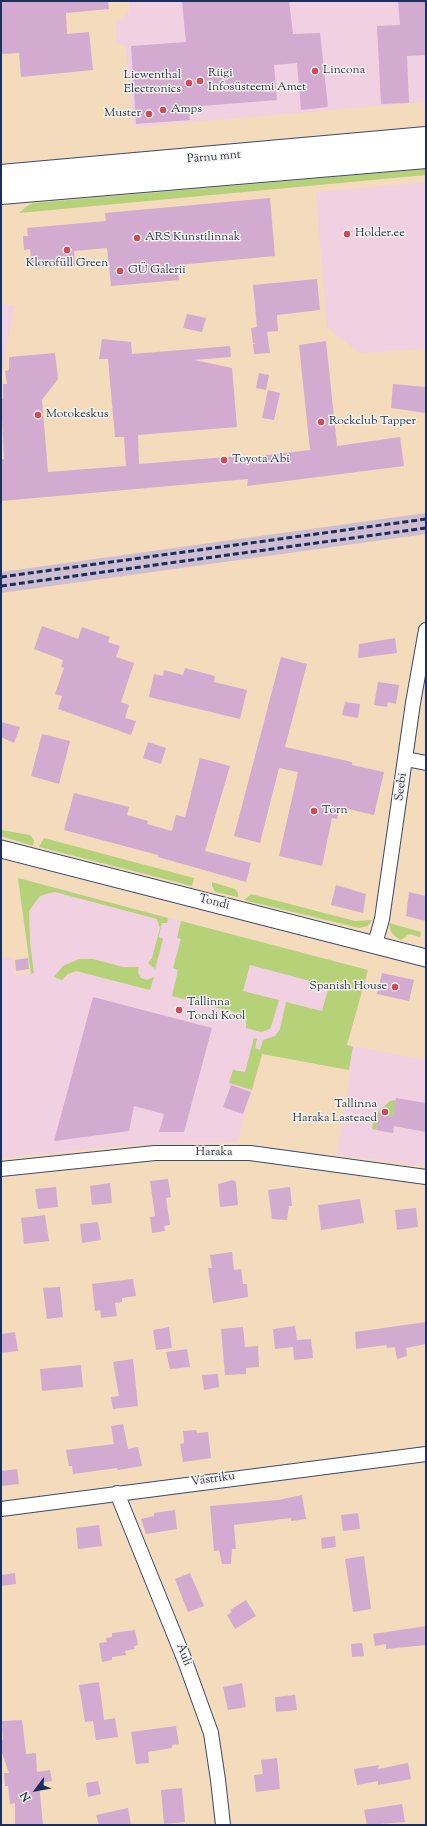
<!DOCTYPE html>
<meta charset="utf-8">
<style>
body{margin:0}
#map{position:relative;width:427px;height:1826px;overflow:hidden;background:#f3dbbc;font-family:"Sorts Mill Goudy",serif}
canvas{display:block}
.frame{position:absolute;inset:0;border:2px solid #1b2f5e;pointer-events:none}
.north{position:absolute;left:16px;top:1770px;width:40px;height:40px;-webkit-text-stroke:3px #f7f3e8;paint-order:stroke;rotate:238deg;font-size:11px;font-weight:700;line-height:16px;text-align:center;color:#1b2f5e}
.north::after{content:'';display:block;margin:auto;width:14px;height:18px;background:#1b2f5e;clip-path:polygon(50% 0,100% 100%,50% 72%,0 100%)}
</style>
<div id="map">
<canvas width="427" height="1826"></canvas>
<div class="frame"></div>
<div class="north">N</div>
</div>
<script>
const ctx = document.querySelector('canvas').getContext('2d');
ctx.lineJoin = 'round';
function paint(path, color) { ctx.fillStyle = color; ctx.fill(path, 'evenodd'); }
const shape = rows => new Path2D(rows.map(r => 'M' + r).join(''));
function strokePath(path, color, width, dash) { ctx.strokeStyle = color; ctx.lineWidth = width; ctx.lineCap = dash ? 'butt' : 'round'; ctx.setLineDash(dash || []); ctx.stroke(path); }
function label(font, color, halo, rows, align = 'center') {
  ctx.font = font + ' "Sorts Mill Goudy",serif'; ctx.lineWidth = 3; ctx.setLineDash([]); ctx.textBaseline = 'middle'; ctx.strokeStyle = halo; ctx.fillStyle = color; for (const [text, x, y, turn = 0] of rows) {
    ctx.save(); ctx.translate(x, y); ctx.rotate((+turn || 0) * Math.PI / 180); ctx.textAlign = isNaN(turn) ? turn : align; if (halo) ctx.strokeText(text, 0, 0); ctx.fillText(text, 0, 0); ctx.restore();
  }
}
paint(shape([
 [129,1,426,1,426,107,423,107,423,102,133,127,126,46,116,42,116,22,129,12],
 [426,182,426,349,359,353,327,327,316,192],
 [1,304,14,306,1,377],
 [18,878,368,970,347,1045,426,1060,426,1166,337,1155,351,1070,262,1054,237,1142,130,1145,1,1158,1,959,12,957,15,975,31,973]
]), '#f1d0e2');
paint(shape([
 [426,513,426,534,1,593,1,572]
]), '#cebed0');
paint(shape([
 [426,169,426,175,19,213,27,206,33,203],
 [1,830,30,835,34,840,33,846,1,836],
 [44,838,194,878,192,886,39,847],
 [18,878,168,918,167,923,162,923,160,930,159,937,163,939,155,969,148,963,152,958,160,928,157,919,55,892,50,893,40,896,29,911,30,943,34,973,31,974],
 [212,882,235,889,238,893,238,897,215,892,212,886],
 [251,894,355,921,372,920,368,926,359,928,244,900],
 [181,921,368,970,347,1045,353,1047,349,1070,262,1054,252,1090,229,1083,233,1070,245,1072,254,1038,257,1039,255,1048,260,1050,263,1040,275,1036,280,1029,286,1002,322,1011,329,986,250,965,243,991,279,1000,272,1024,270,1029,261,1032,246,1028,246,1021,241,1014,172,996,178,970,173,968,181,939,177,938],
 [389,923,421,932,420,937,409,934,401,940,396,937,391,932],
 [79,959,93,959,123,967,139,967,138,973,141,978,147,980,154,977,150,990,76,971,68,974,62,980,54,977,63,966],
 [396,1100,393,1117,379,1114,376,1130,372,1129,374,1117,379,1111,390,1101]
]), '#b5d278');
paint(shape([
 [1,1,108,1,109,9,66,13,67,34,89,32,93,70,21,77,19,53,1,54],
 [182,1,289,1,293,34,320,33,328,107,301,110,297,63,274,65,277,100,189,107,190,120,136,124,131,46,186,42],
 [398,1,426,1,426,55,407,56,409,103,381,104,377,26,400,25],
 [270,198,275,256,178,265,179,280,111,286,107,248,74,251,75,266,32,268,30,249,24,250,23,236,28,236,27,228,106,221,105,213],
 [317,279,320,310,277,315,278,331,267,332,270,353,254,354,253,344,256,343,253,343,251,328,257,327,253,285],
 [187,314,206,318,202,332,183,328],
 [102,339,131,342,132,354,230,346,231,357,194,360,232,368,237,427,138,435,139,464,239,456,241,463,242,458,310,450,299,345,326,341,337,446,400,437,404,466,247,486,248,479,1,501,1,459,4,459,1,399,3,399,3,384,7,384,5,371,9,370,9,357,55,353,58,379,42,400,48,472,126,466,124,437,115,437,108,359,99,359],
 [259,373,269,375,266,390,256,388],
 [393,384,426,387,426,413,391,408],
 [268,390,280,393,274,420,262,418],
 [42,626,78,639,82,627,110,637,108,642,120,646,116,657,134,663,121,702,129,705,125,718,136,721,131,735,58,709,62,696,55,694,64,668,61,667,63,660,34,649],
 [395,638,397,653,358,658,359,644],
 [281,657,307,664,285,747,352,762,352,765,384,772,374,815,340,807,337,819,332,818,322,866,279,856,298,772,279,768,260,843,234,836],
 [185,668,215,676,214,682,247,690,240,719,149,697,154,674,163,676,164,670,183,675],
 [378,682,399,685,396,704,388,702,387,707,374,705],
 [345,702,360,704,358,718,342,715],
 [1,722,20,727,14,743,1,737],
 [42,734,70,741,59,784,31,776],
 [148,742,166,748,161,764,143,758],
 [200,758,230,766,205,851,251,863,246,882,158,857,158,855,64,830,74,793,129,807,127,815,148,821,147,824,172,831,176,815,185,817],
 [336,885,366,894,363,913,331,905],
 [409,892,426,896,426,921,406,916],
 [28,958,29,969,16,971,15,960],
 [382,973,414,980,409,1001,377,994],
 [93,997,212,1028,184,1132,159,1132,164,1114,134,1106,129,1131,54,1141],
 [231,1085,251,1092,243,1114,223,1107],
 [396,1098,426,1103,426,1132,394,1126,393,1133,376,1130,379,1114,393,1117],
 [168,1179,171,1197,166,1198,170,1225,164,1226,165,1231,152,1233,150,1217,155,1216,150,1181],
 [233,1180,236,1182,238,1205,220,1207,218,1184],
 [110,1183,112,1203,92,1205,90,1186],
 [56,1187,58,1207,38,1209,35,1189],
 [290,1187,292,1206,289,1206,287,1220,272,1219,268,1190],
 [360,1199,364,1223,321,1230,318,1205],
 [416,1208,418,1227,397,1230,395,1210],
 [45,1215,49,1241,24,1244,21,1218],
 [98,1222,101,1240,82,1243,80,1224],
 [232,1252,234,1270,241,1269,243,1284,247,1284,248,1297,213,1303,208,1268,212,1268,210,1255],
 [133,1279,136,1296,122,1298,122,1302,115,1303,117,1316,101,1318,100,1310,95,1311,92,1284],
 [60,1287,63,1317,47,1319,43,1288],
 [426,1322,426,1344,406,1348,407,1356,397,1359,395,1347,387,1348,386,1345,356,1349,355,1332],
 [295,1326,297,1340,311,1339,313,1358,294,1360,293,1347,275,1349,273,1329],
 [169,1327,172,1348,156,1350,153,1330],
 [243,1327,245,1347,258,1346,259,1367,246,1368,246,1374,225,1375,221,1329],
 [15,1332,18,1351,1,1353,1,1334],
 [187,1349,190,1367,170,1369,166,1352],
 [133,1359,138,1406,113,1409,111,1397,119,1396,113,1362],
 [81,1365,83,1387,42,1391,40,1369],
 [218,1374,219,1387,204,1390,202,1375],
 [123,1424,128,1449,138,1447,142,1466,118,1470,117,1468,73,1474,72,1466,69,1466,66,1450,114,1444,111,1426],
 [196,1430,197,1433,208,1432,211,1458,183,1462,180,1444,184,1443,183,1431],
 [17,1469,19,1484,1,1486,1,1471],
 [302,1495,306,1519,291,1521,291,1518,234,1525,236,1549,232,1549,231,1564,222,1564,219,1550,214,1551,210,1506,278,1500],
 [175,1510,177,1529,146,1534,141,1519,154,1516,154,1513],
 [358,1513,360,1529,343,1531,341,1515],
 [99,1525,102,1546,78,1549,76,1528],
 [335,1536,336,1547,322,1549,321,1538],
 [364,1556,371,1609,353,1612,345,1559],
 [15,1573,16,1584,1,1586,1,1575],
 [190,1573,204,1606,188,1612,175,1579],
 [246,1600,256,1616,235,1629,227,1615,232,1612,230,1610],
 [426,1626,426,1645,386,1649,386,1644,375,1646,373,1634],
 [135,1630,138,1645,134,1646,134,1649,125,1651,126,1655,112,1657,112,1660,102,1662,99,1643,107,1642,106,1638,112,1637,112,1633],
 [362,1643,364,1656,352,1657,351,1644],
 [99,1682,104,1720,115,1718,118,1737,96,1740,93,1721,85,1722,79,1685],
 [242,1683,246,1707,228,1710,223,1687],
 [295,1695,297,1710,276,1712,275,1697],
 [22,1720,26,1754,36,1753,37,1772,50,1770,52,1781,39,1783,43,1825,15,1825,15,1803,10,1804,8,1786,5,1786,4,1773,9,1773,1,1750,1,1740,3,1740,2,1721],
 [176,1726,179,1744,172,1745,172,1748,148,1752,149,1763,136,1764,131,1732],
 [277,1758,280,1789,256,1792,254,1775,263,1774,261,1760],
 [408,1763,411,1779,378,1785,378,1781,357,1785,354,1769,379,1765,378,1769],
 [98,1781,101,1794,88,1797,86,1783],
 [182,1788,185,1822,164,1824,161,1790],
 [402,1804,405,1822,367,1825,364,1810],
 [128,1808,131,1825,99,1825,96,1815]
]), '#d3abd0');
const minor = shape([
 [406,759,426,763],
 [375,944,382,919,413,703,426,630],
 [1,1169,155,1153,250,1153,426,1177],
 [117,1493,185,1661,211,1733,218,1780,223,1825],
 [1,1509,426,1454]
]);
const tertiary = shape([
 [1,849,426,958]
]);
const primary = shape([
 [1,176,426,138],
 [1,193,426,157]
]);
strokePath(minor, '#3b496c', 16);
strokePath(tertiary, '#3b496c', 19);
strokePath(primary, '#3b496c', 24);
strokePath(minor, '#fff', 14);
strokePath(tertiary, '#fff', 17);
strokePath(primary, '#fff', 22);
strokePath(shape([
 [1,577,426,519],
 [1,586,426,528]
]), '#1b2f5e', 3, [6, 3]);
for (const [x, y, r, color] of [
 [315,71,4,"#d1495b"],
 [200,81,4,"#d1495b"],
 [189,83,4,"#d1495b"],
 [163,110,4,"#d1495b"],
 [149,114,4,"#d1495b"],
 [347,234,4,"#d1495b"],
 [137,238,4,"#d1495b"],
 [67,250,4,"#d1495b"],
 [120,271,4,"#d1495b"],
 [38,415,4,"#d1495b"],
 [321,422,4,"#d1495b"],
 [224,460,4,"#d1495b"],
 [314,811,4,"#d1495b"],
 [395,987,4,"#d1495b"],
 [179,1010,4,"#d1495b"],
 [385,1112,4,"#d1495b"]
]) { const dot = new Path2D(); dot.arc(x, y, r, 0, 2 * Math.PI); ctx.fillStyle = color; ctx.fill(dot); strokePath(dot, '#f7f3e8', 1.5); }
label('12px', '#1b2f5e', '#f7f3e8', [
 ["Lincona",323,71],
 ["Riigi",208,74],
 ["Infosüsteemi Amet",208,88],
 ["Liewenthal",181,76,"right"],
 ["Electronics",181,90,"right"],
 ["Amps",171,110],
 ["Muster",141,114,"right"],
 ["Holder.ee",355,234],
 ["ARS Kunstilinnak",145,238],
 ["Klorofüll Green",67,264,"center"],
 ["GÜ Galerii",128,271],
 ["Motokeskus",46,415],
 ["Rockclub Tapper",329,422],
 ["Toyota Abi",232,460],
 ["Torn",322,811],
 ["Spanish House",387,987,"right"],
 ["Tallinna",187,1003],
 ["Tondi Kool",187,1017],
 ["Tallinna",377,1105,"right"],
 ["Haraka Lasteaed",377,1119,"right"]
], 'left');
label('12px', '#1b2f5e', '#f7f3e8', [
 ["Pärnu mnt",214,158,-5],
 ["Seebi",402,787,-82],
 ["Tondi",214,903,14],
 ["Haraka",214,1153],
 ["Västriku",213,1480,-8],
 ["Auli",183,1655,69]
]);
</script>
